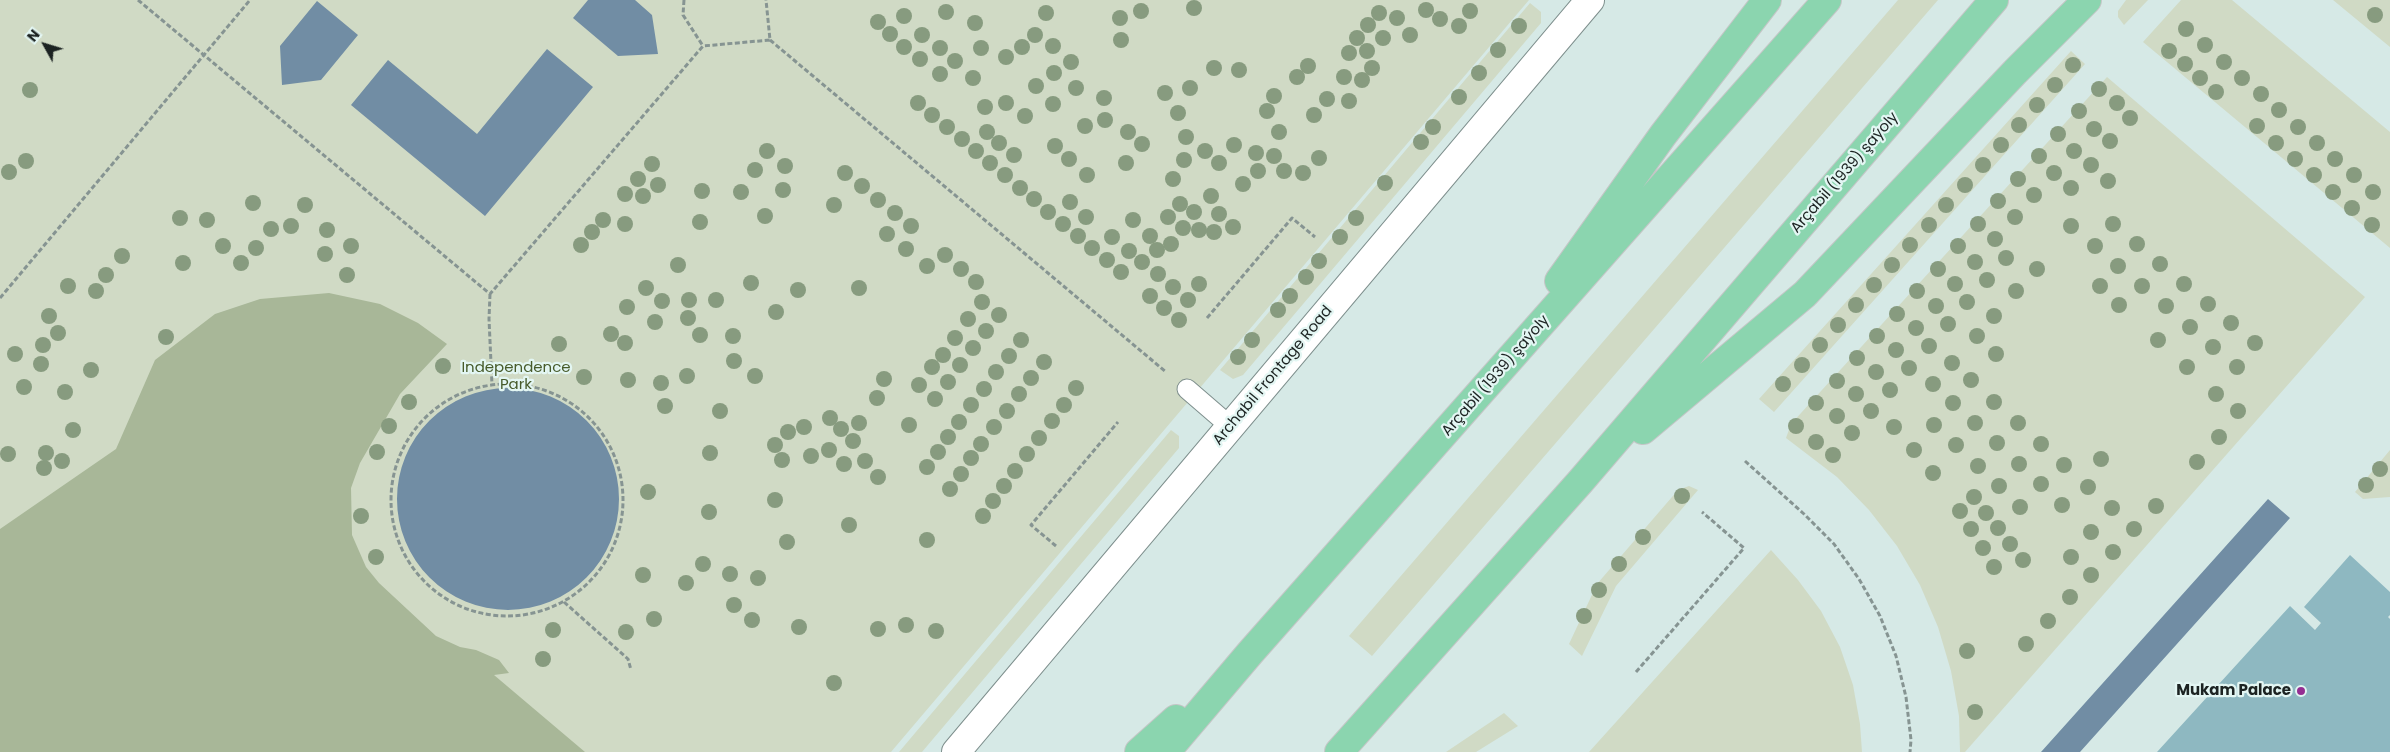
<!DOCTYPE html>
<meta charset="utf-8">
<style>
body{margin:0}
#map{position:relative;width:2390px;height:752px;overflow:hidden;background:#d6e9e6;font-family:Poppins,sans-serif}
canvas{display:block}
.north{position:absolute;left:20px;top:20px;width:50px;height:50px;-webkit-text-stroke:4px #e3f6f3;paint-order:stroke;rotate:309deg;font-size:14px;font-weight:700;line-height:20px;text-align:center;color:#1c2322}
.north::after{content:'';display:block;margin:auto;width:18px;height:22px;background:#1c2322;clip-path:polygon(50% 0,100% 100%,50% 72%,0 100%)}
</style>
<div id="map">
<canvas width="2390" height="752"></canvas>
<div class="north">N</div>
</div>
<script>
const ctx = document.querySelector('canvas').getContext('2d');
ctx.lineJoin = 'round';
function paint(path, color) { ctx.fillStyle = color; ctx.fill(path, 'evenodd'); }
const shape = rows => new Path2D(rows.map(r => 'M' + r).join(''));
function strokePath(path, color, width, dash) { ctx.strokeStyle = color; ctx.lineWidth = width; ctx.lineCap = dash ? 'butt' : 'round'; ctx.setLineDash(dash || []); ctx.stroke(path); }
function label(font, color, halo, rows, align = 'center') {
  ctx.font = font + ' Poppins,sans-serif'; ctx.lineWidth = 4.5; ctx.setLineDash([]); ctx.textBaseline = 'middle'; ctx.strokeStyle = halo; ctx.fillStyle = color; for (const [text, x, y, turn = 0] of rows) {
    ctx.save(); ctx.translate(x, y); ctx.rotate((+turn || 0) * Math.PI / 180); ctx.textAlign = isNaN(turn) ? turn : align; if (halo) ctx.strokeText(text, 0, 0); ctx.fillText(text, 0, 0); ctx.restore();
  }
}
paint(shape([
 [0,0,1529,0,891,752,0,752],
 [1898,0,1938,0,1372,656,1349,636],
 [2126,0,2148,0,2124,25,2118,17,2118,11],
 [2181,0,2232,0,2390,132,2390,248,2143,42],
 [2333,0,2390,0,2390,47],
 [1530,3,1541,12,1541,23,1243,375,1233,379,1220,370],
 [2071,51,2085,64,1774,412,1759,399],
 [2107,77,2365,297,1965,752,1960,752,1959,716,1951,671,1938,627,1920,585,1897,546,1869,510,1837,477,1786,438,1791,424],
 [1171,430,1179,436,1179,448,922,752,899,752],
 [2390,450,2390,497,2363,499,2355,492],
 [1689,486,1698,490,1616,586,1582,656,1569,644,1597,584,1678,490],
 [1771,550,1798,580,1821,611,1840,647,1853,685,1860,724,1862,752,1589,752],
 [1504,713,1518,726,1476,752,1446,752]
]), '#d0dac5');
paint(shape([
 [329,293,380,304,418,323,447,344,400,394,360,463,351,488,352,535,366,567,379,583,436,636,460,647,476,650,499,660,509,673,494,675,585,752,0,752,0,529,116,449,155,360,215,314,260,299]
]), '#a8b798');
paint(shape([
 [588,0,635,0,652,15,658,54,618,56,573,18],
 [317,1,358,35,321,80,282,85,280,46],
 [547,49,593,87,485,216,351,105,388,60,477,134],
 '397 499a111 111 0 1 1 222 0a111 111 0 1 1-222 0Z',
 [2268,499,2290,518,2080,752,2041,752]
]), '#718da4');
paint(shape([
 [2350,555,2390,592,2390,615,2388,617,2390,619,2390,752,2157,752,2290,606,2315,630,2321,623,2304,607]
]), '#8eb8c1');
const service = shape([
 [1187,389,1231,427]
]);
const minor = shape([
 [956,752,1590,0]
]);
const primary = shape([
 [1559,281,1663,135,1767,0],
 [1643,430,1805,294,2015,72,2087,0],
 [1139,752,1176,719],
 [1166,752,1250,653,1827,0],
 [1339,752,1580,482,1994,0]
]);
strokePath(service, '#7e8f8d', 21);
strokePath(minor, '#7e8f8d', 30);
strokePath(primary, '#c4c6c6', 30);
strokePath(shape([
 [138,0,490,294,703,46,770,40,766,0],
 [684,0,683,15,703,46],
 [770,40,1166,372],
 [490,294,489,319,492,385],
 [0,298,250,0],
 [1207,318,1292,218,1315,237],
 '391 500a116 116 0 1 1 232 0a116 116 0 1 1-232 0Z',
 [1745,461,1804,514,1834,544,1859,579,1880,616,1896,656,1906,697,1911,740,1910,752],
 [1056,546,1031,525,1118,422],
 [564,602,628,659,631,670],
 [1636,672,1744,548,1702,512]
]), '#869492', 3, [5, 2.5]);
strokePath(service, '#fff', 19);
strokePath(minor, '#fff', 28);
strokePath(primary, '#8bd5af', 28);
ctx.fillStyle = '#879b7f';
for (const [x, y] of [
 [1194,8],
 [1426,10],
 [1141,11],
 [1470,11],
 [946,12],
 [1046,13],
 [1379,13],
 [2375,15],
 [904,16],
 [1120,18],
 [1397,18],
 [1440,19],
 [878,22],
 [975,23],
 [1368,25],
 [1459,26],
 [1519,26],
 [2186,29],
 [890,34],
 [922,35],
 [1035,35],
 [1410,35],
 [1357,38],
 [1383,38],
 [1121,40],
 [2205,45],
 [1053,46],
 [904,47],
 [1022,47],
 [940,48],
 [981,48],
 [1498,50],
 [1367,51],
 [2169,51],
 [1349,53],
 [1006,57],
 [920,59],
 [955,61],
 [1071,62],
 [2224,62],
 [2185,64],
 [2073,65],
 [1308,66],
 [1214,68],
 [1372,68],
 [1239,70],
 [1054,73],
 [1479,73],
 [940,74],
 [1297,77],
 [1344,77],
 [973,78],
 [2200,78],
 [2242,78],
 [1362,80],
 [2055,85],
 [1036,86],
 [1076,88],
 [1190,88],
 [2099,89],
 [30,90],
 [2216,92],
 [1165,93],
 [2261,94],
 [1274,96],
 [1459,97],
 [1104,98],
 [1327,99],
 [1349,101],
 [918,103],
 [1006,103],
 [2117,103],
 [1053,104],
 [2037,105],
 [985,107],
 [2279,110],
 [1267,111],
 [2079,111],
 [1178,113],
 [932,115],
 [1314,115],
 [1025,116],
 [2130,118],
 [1105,120],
 [2019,125],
 [1085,126],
 [2257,126],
 [947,127],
 [1433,127],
 [2298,127],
 [2094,129],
 [987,132],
 [1128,132],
 [1279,132],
 [2058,134],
 [1186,137],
 [962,139],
 [2110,141],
 [1421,142],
 [999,143],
 [2276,143],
 [2317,143],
 [1142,144],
 [1234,145],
 [2001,145],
 [1055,146],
 [767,151],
 [976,151],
 [1205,151],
 [2074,151],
 [1256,153],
 [1014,155],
 [1274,156],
 [2039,156],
 [1319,158],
 [1069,159],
 [2295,159],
 [2335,159],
 [1184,160],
 [26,161],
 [990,163],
 [1126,163],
 [1219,163],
 [652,164],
 [1983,165],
 [2091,165],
 [785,166],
 [755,170],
 [1258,171],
 [1284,171],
 [9,172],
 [845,173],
 [1303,173],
 [2054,173],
 [1005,175],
 [1087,175],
 [2314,175],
 [2354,175],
 [638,179],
 [1173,179],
 [2018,179],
 [2108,181],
 [1385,183],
 [1243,184],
 [658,185],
 [1965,185],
 [862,186],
 [1020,188],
 [2071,188],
 [783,190],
 [702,191],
 [741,192],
 [2333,192],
 [2373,192],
 [625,194],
 [2034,195],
 [643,196],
 [1211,196],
 [1034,199],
 [878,200],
 [1998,201],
 [1070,202],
 [253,203],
 [1180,204],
 [305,205],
 [834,205],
 [1946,205],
 [2352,208],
 [1048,212],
 [1194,212],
 [895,213],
 [1219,214],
 [765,216],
 [1086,217],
 [1168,217],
 [2015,217],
 [180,218],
 [1356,218],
 [207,220],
 [603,220],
 [1133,220],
 [700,222],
 [625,224],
 [1063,224],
 [1978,224],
 [2113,224],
 [1929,225],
 [2372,225],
 [291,226],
 [911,226],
 [2071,226],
 [1233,227],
 [1183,228],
 [271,229],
 [327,230],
 [1199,230],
 [592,232],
 [1214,232],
 [887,234],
 [1078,236],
 [1150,236],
 [1112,237],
 [1340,237],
 [1995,239],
 [1171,244],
 [2137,244],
 [581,245],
 [1910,245],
 [223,246],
 [351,246],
 [1958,246],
 [2095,246],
 [256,248],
 [1092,248],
 [906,249],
 [1157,250],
 [1129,251],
 [325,254],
 [945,255],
 [122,256],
 [2006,258],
 [1107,260],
 [1319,261],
 [1142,262],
 [1975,262],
 [183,263],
 [241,263],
 [2160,264],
 [678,265],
 [1892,265],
 [927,266],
 [2118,266],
 [961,269],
 [1938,269],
 [2037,269],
 [1121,272],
 [1158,274],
 [106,275],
 [347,275],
 [1306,277],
 [1987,280],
 [976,282],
 [751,283],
 [1199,284],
 [1955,284],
 [2184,284],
 [1874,285],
 [68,286],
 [2100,286],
 [2142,286],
 [1173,287],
 [646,288],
 [859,288],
 [798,290],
 [96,291],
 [1917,291],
 [2016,291],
 [1150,296],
 [1290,296],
 [689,300],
 [716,300],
 [1188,300],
 [662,301],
 [982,302],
 [1967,302],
 [2208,304],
 [1856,305],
 [2119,305],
 [1936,306],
 [2166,306],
 [627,307],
 [1164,308],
 [1278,310],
 [776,312],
 [1897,314],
 [999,315],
 [49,316],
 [1994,316],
 [688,318],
 [968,319],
 [1179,320],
 [655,322],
 [2231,323],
 [1948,324],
 [1838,325],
 [2190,327],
 [1916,328],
 [986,331],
 [58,333],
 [611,334],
 [700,335],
 [733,336],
 [1877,336],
 [1977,336],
 [166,337],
 [955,338],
 [1021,340],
 [1252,340],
 [2158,340],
 [625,343],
 [2255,343],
 [559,344],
 [43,345],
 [1820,345],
 [1929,346],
 [2213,347],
 [973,348],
 [1896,350],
 [15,354],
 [1996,354],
 [943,355],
 [1009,356],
 [1238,357],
 [1857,358],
 [734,361],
 [1044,362],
 [1952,363],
 [41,364],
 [960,365],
 [1802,365],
 [443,366],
 [932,367],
 [2187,367],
 [2237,367],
 [1909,368],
 [91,370],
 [996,372],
 [1876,372],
 [687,376],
 [755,376],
 [584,377],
 [1031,378],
 [884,379],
 [628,380],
 [1971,380],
 [1837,381],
 [948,382],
 [661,383],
 [1783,384],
 [1933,384],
 [919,385],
 [24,387],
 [1076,388],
 [984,389],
 [1890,390],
 [65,392],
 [1019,394],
 [1856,394],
 [2216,394],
 [877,398],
 [935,399],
 [409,402],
 [1994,402],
 [1816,403],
 [1953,403],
 [971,405],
 [1064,405],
 [665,406],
 [720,411],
 [1007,411],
 [1871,411],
 [2238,411],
 [1837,416],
 [830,418],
 [1052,421],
 [959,422],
 [859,423],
 [1975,423],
 [2018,423],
 [909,425],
 [1934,425],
 [389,426],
 [1796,426],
 [804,427],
 [994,427],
 [1894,427],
 [841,429],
 [73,430],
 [788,432],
 [1852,433],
 [948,437],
 [2219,437],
 [1039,438],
 [853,441],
 [1816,442],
 [1997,443],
 [981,444],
 [2041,444],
 [775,445],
 [1956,445],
 [829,450],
 [1914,450],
 [377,452],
 [938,452],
 [46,453],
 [710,453],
 [8,454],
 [1027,454],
 [1833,455],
 [811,456],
 [971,458],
 [2101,459],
 [782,460],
 [62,461],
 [865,461],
 [2197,462],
 [844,464],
 [2019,464],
 [2064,465],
 [1978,466],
 [927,467],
 [44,468],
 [2380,469],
 [1015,471],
 [1933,473],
 [961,474],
 [878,477],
 [2041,484],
 [2366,485],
 [1004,486],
 [1999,486],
 [2088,487],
 [950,489],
 [648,492],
 [1682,496],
 [1974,497],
 [775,500],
 [993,501],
 [2062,505],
 [2156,506],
 [2020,507],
 [2112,508],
 [1960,511],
 [709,512],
 [1986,513],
 [361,516],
 [983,516],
 [849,525],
 [1998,528],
 [1971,529],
 [2134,529],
 [2091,532],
 [1643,537],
 [927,540],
 [787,542],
 [2010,544],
 [1983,548],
 [2113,552],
 [376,557],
 [2071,557],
 [2023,560],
 [703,564],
 [1619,564],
 [1994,567],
 [730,574],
 [643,575],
 [2091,575],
 [758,578],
 [686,583],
 [1599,590],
 [2070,597],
 [734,605],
 [1584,616],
 [654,619],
 [752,620],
 [2048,621],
 [906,625],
 [799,627],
 [878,629],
 [553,630],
 [936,631],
 [626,632],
 [2026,644],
 [1967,651],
 [543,659],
 [834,683],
 [1975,712]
]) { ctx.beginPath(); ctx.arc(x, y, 8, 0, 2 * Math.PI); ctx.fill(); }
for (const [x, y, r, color] of [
 [2301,691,5,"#942d92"]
]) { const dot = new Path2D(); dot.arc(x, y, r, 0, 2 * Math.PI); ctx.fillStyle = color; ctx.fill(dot); strokePath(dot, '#e3f6f3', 2); }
label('15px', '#1c2322', '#e3f6f3', [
 ["Arçabil (1939) şaýoly",1845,173,-49],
 ["Archabil Frontage Road",1273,376,-50],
 ["Arçabil (1939) şaýoly",1496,376,-49]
]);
label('15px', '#475b2b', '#e3f6f3', [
 ["Independence",516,368],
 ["Park",516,385]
]);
label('bold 15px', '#1c2322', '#e3f6f3', [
 ["Mukam Palace",2291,691]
], 'right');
</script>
